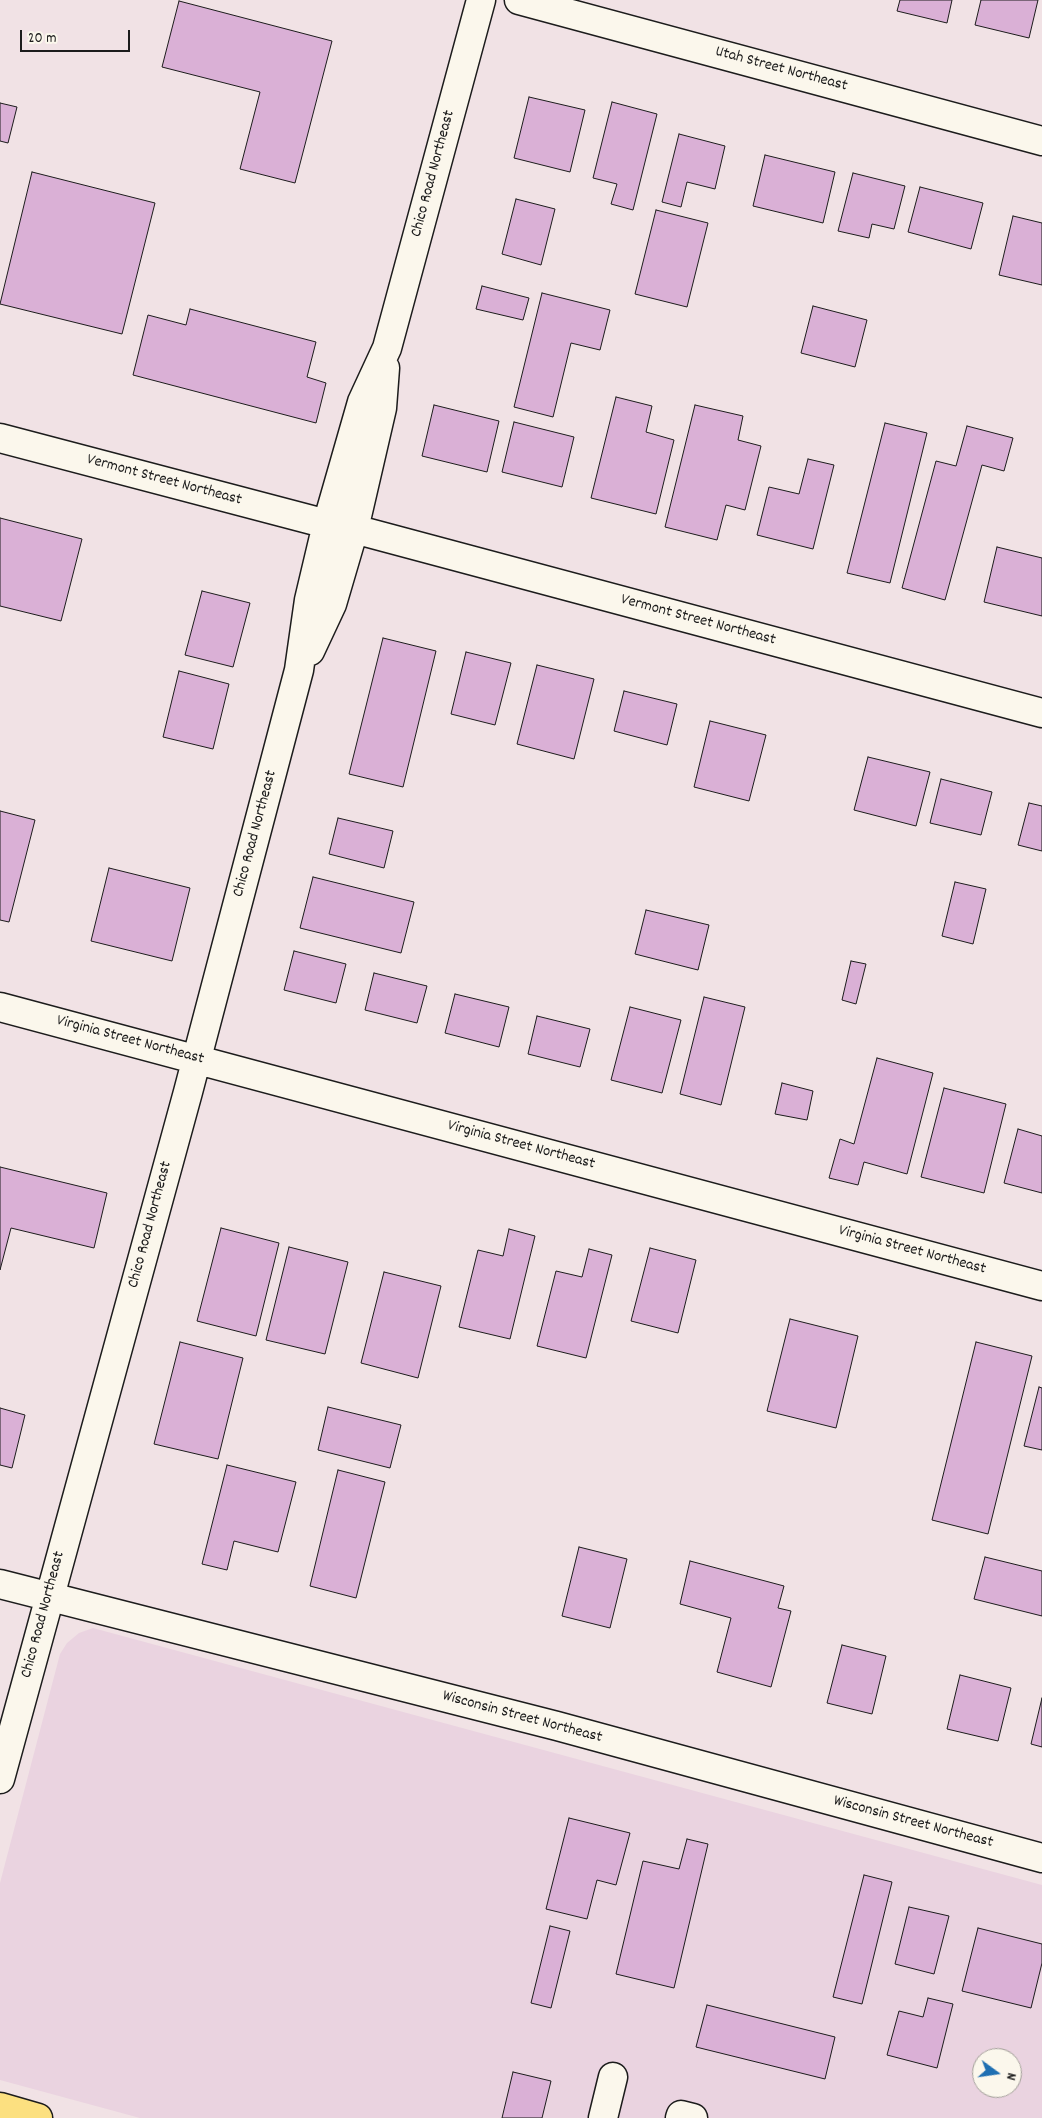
<!DOCTYPE html>
<style>
body{margin:0}
#map{position:relative;width:1042px;height:2118px;overflow:hidden;background:#f1e2e5;font-family:Dekko,sans-serif}
canvas{display:block}
.north{position:absolute;left:972px;top:2048px;width:50px;height:50px;box-sizing:border-box;background:#fbf7ec;border:1px solid #a29f99;border-radius:50%;rotate:104deg;font-size:14px;font-weight:700;line-height:20px;text-align:center;color:#1c1c1c}
.north::after{content:'';display:block;margin:auto;width:18px;height:22px;background:#1f6fb2;clip-path:polygon(50% 0,100% 100%,50% 72%,0 100%)}
.scale{position:absolute;left:20px;top:30px;width:110px;height:22px;box-sizing:border-box;border:2px solid #1c1c1c;border-top:0;padding-left:6px;font-size:15px;line-height:18px;white-space:nowrap;color:#1c1c1c;-webkit-text-stroke:4px #fbf7ec;paint-order:stroke}
</style>
<div id="map">
<canvas width="1042" height="2118"></canvas>
<div class="north">N</div>
<div class="scale">20 m</div>
</div>
<script>
const ctx = document.querySelector('canvas').getContext('2d');
ctx.lineJoin = 'round';
function paint(path, color) { ctx.fillStyle = color; ctx.fill(path, 'evenodd'); }
const shape = rows => new Path2D(rows.map(r => 'M' + r).join(''));
function strokePath(path, color, width, dash) { ctx.strokeStyle = color; ctx.lineWidth = width; ctx.lineCap = dash ? 'butt' : 'round'; ctx.setLineDash(dash || []); ctx.stroke(path); }
function label(font, color, halo, rows, align = 'center') {
  ctx.font = font + ' Dekko,sans-serif'; ctx.lineWidth = 5; ctx.setLineDash([]); ctx.textBaseline = 'middle'; ctx.strokeStyle = halo; ctx.fillStyle = color; for (const [text, x, y, turn = 0] of rows) {
    ctx.save(); ctx.translate(x, y); ctx.rotate((+turn || 0) * Math.PI / 180); ctx.textAlign = isNaN(turn) ? turn : align; if (halo) ctx.strokeText(text, 0, 0); ctx.fillText(text, 0, 0); ctx.restore();
  }
}
paint(shape([
 [93,1628,1042,1885,1042,2118,140,2118,0,2080,0,1883,60,1654,67,1643,79,1633],
 [982,2058,1012,2058,1012,2088,982,2088]
]), '#ead3e0');
const building = shape([
 [900,0,952,0,947,23,897,11,900,0],
 [981,0,1038,0,1029,38,975,25,981,0],
 [179,1,332,41,295,183,240,169,260,92,162,67,179,1],
 [529,97,585,110,570,172,514,158,529,97],
 [612,102,657,114,633,210,611,204,617,184,593,178,612,102],
 [0,103,17,107,8,143,0,141,0,103],
 [679,134,725,146,715,189,687,182,681,207,662,202,679,134],
 [765,155,835,172,823,223,753,206,765,155],
 [32,172,155,203,122,334,0,304,32,172],
 [853,173,905,186,894,229,872,224,869,238,838,231,853,173],
 [920,187,983,203,971,249,908,232,920,187],
 [516,199,555,209,541,265,502,254,516,199],
 [656,210,708,223,687,307,635,294,656,210],
 [1013,216,1042,223,1042,285,999,275,1013,216],
 [482,286,529,298,523,320,476,309,482,286],
 [542,293,610,310,600,350,571,343,553,417,514,407,542,293],
 [813,306,867,320,855,367,801,353,813,306],
 [190,309,316,342,307,377,326,383,316,423,133,375,148,315,186,325,190,309],
 [616,397,652,406,646,432,674,440,656,514,591,498,616,397],
 [434,405,499,421,487,472,422,456,434,405],
 [695,405,743,416,738,440,761,446,745,510,726,505,717,540,665,527,695,405],
 [514,422,574,437,562,487,502,472,514,422],
 [885,423,927,433,890,583,847,573,885,423],
 [967,426,1013,438,1004,471,982,465,945,600,902,588,936,461,956,466,967,426],
 [808,459,834,465,813,549,757,535,769,487,799,494,808,459],
 [0,518,82,539,61,621,0,606,0,518],
 [997,547,1042,558,1042,616,984,602,997,547],
 [202,591,250,603,233,667,185,655,202,591],
 [383,638,436,651,403,787,349,774,383,638],
 [466,652,511,663,495,725,451,714,466,652],
 [537,665,594,679,574,759,517,744,537,665],
 [179,671,229,684,213,749,163,737,179,671],
 [624,691,677,704,667,745,614,731,624,691],
 [710,721,766,735,749,801,694,787,710,721],
 [868,757,930,772,916,826,854,810,868,757],
 [941,779,992,792,981,835,930,823,941,779],
 [1029,803,1042,806,1042,851,1018,845,1029,803],
 [0,811,35,820,9,922,0,920,0,811],
 [338,818,393,831,384,868,329,854,338,818],
 [109,868,190,888,172,961,91,941,109,868],
 [313,877,414,902,401,953,300,928,313,877],
 [955,882,986,889,973,944,942,936,955,882],
 [646,910,709,925,698,970,635,954,646,910],
 [294,951,346,964,336,1003,284,990,294,951],
 [851,961,866,964,856,1004,842,1000,851,961],
 [374,973,427,986,417,1023,365,1010,374,973],
 [455,994,509,1007,499,1047,445,1033,455,994],
 [704,997,745,1007,721,1105,680,1094,704,997],
 [630,1007,681,1020,662,1093,611,1080,630,1007],
 [537,1016,590,1029,580,1067,528,1054,537,1016],
 [877,1058,933,1073,907,1174,864,1162,858,1185,829,1178,840,1139,854,1144,877,1058],
 [782,1083,813,1091,807,1120,775,1114,782,1083],
 [944,1088,1006,1104,984,1193,921,1177,944,1088],
 [1018,1129,1042,1136,1042,1193,1004,1183,1018,1129],
 [0,1167,107,1193,94,1248,11,1228,0,1270,0,1167],
 [221,1228,279,1243,256,1336,197,1321,221,1228],
 [509,1229,535,1236,510,1339,459,1327,478,1250,503,1256,509,1229],
 [289,1247,348,1262,325,1354,266,1340,289,1247],
 [650,1248,696,1260,678,1333,631,1321,650,1248],
 [589,1249,612,1255,586,1358,537,1346,556,1271,582,1277,589,1249],
 [384,1272,441,1286,418,1378,361,1363,384,1272],
 [790,1319,858,1336,836,1428,767,1411,790,1319],
 [180,1342,243,1358,218,1459,154,1444,180,1342],
 [976,1342,1032,1356,988,1534,932,1520,976,1342],
 [1039,1387,1042,1388,1042,1450,1024,1446,1039,1387],
 [328,1407,401,1425,390,1468,318,1450,328,1407],
 [0,1408,25,1415,12,1468,0,1465,0,1408],
 [227,1465,296,1482,278,1552,234,1541,227,1570,202,1564,227,1465],
 [338,1470,385,1482,356,1598,310,1586,338,1470],
 [579,1547,627,1559,610,1628,562,1616,579,1547],
 [985,1557,1042,1571,1042,1616,974,1599,985,1557],
 [690,1561,784,1586,778,1608,791,1611,771,1687,717,1672,731,1618,680,1604,690,1561],
 [842,1645,886,1656,872,1714,827,1703,842,1645],
 [960,1675,1011,1688,998,1741,947,1729,960,1675],
 [1042,1698,1042,1747,1031,1744,1042,1698],
 [569,1818,630,1833,616,1885,597,1880,587,1919,546,1909,569,1818],
 [687,1839,708,1844,674,1988,616,1974,643,1861,679,1869,687,1839],
 [864,1875,892,1882,862,2004,833,1997,864,1875],
 [909,1907,949,1916,934,1974,895,1964,909,1907],
 [550,1926,570,1931,551,2008,531,2003,550,1926],
 [978,1928,1042,1944,1042,1963,1031,2008,962,1991,978,1928],
 [928,1998,953,2004,937,2068,887,2055,899,2011,923,2017,928,1998],
 [707,2005,835,2037,825,2079,696,2047,707,2005],
 [513,2072,551,2081,542,2118,502,2118,513,2072]
]);
paint(building, '#dab0d6');
strokePath(building, '#1c1c1c', 1);
const minor = shape([
 [519,0,1042,141],
 [0,438,327,524],
 [354,529,1042,713],
 [310,651,332,604,354,529,382,408,385,368],
 [0,1007,1042,1286],
 [0,1584,557,1726,1042,1858],
 [0,1779,188,1092,299,670,309,600,327,524,362,402,387,348,481,0],
 [603,2118,613,2077],
 [680,2118,681,2115,693,2118]
]);
const major = shape([
 [0,2107,38,2118]
]);
strokePath(minor, '#1c1c1c', 31);
strokePath(major, '#1c1c1c', 31);
strokePath(minor, '#fbf7ec', 28);
strokePath(major, '#fce080', 28);
label('16px', '#1c1c1c', '#fbf7ec', [
 ["Utah Street Northeast",781,70,15],
 ["Chico Road Northeast",434,174,-75],
 ["Vermont Street Northeast",164,481,15],
 ["Vermont Street Northeast",698,621,15],
 ["Chico Road Northeast",256,834,-75],
 ["Virginia Street Northeast",130,1041,15],
 ["Virginia Street Northeast",521,1146,15],
 ["Chico Road Northeast",151,1225,-75],
 ["Virginia Street Northeast",912,1251,15],
 ["Chico Road Northeast",44,1615,-75],
 ["Wisconsin Street Northeast",522,1718,15],
 ["Wisconsin Street Northeast",913,1823,15]
]);
</script>
